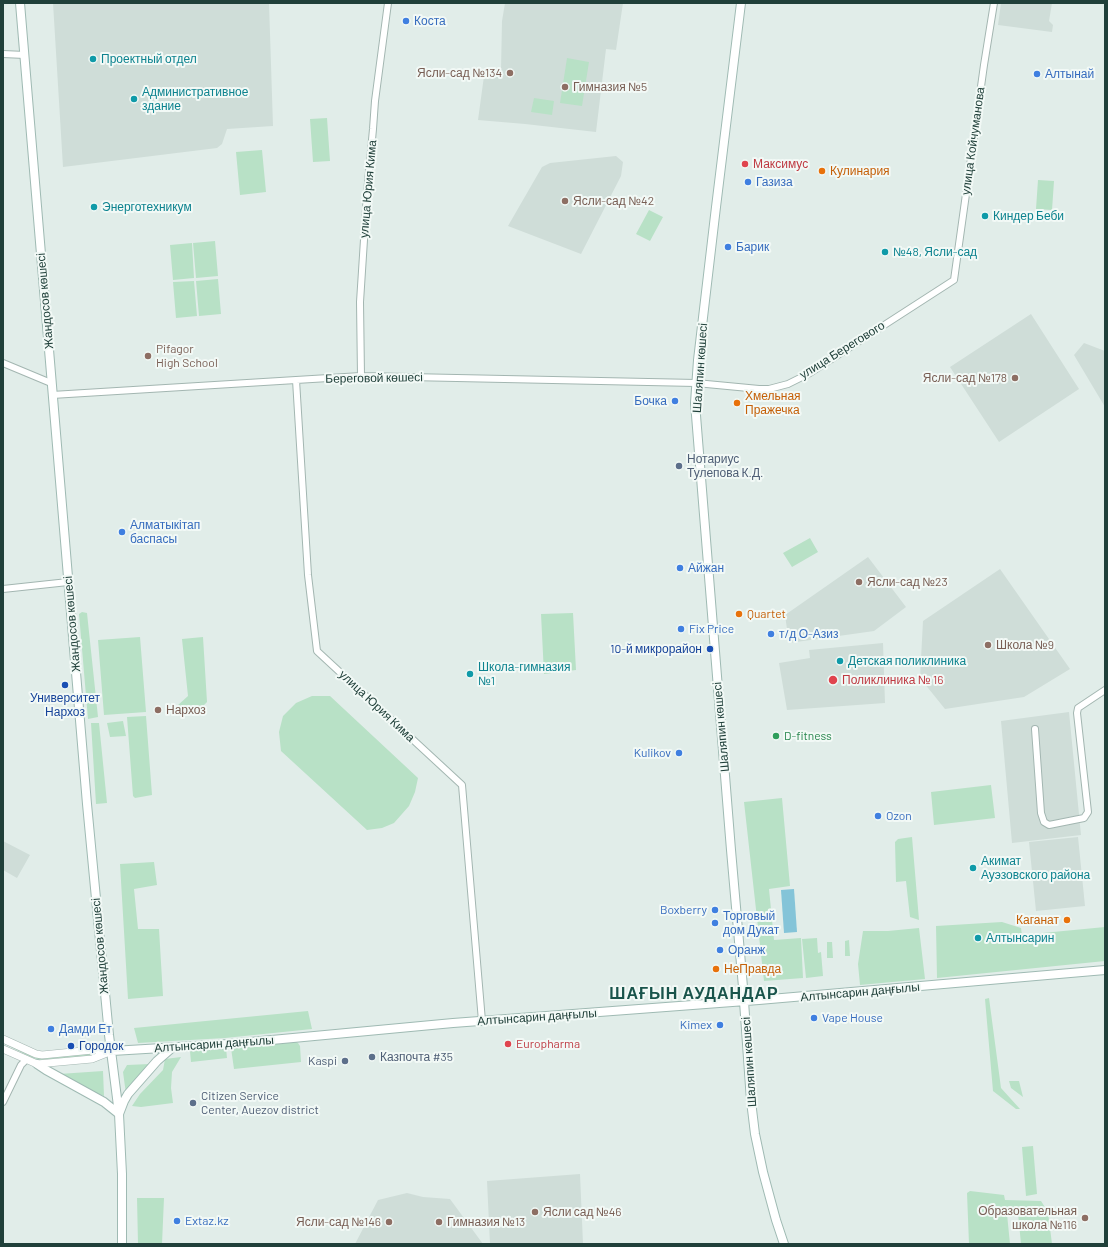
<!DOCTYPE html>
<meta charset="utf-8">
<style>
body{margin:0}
#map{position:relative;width:1108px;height:1247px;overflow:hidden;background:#e1ede9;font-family:Barlow,sans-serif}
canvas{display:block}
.frame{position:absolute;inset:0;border:4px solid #20403a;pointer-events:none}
</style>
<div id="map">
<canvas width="1108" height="1247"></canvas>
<div class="frame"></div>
</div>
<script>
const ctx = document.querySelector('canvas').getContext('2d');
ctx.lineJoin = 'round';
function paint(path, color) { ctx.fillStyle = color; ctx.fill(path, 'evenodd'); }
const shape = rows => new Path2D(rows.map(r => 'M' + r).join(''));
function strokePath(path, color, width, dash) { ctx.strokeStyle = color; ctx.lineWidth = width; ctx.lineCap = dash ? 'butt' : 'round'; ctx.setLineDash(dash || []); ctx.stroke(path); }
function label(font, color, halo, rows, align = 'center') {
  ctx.font = font + ' Barlow,sans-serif'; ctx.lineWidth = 4; ctx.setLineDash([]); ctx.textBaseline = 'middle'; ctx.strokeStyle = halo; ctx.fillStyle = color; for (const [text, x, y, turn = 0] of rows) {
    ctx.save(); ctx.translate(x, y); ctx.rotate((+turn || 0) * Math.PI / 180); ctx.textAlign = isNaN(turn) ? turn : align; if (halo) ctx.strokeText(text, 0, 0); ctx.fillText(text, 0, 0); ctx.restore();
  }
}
paint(shape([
 [53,3,269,3,273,126,227,129,222,144,217,148,63,167],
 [505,3,623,3,616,50,606,49,596,132,525,124,478,120,484,76,494,69,501,70,502,21],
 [1001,3,1052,3,1049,21,1053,25,1052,32,998,25],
 [616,156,623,162,621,176,581,254,508,226,542,167,550,163],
 [1031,314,1079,389,999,442,950,367],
 [1084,343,1105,351,1105,407,1074,355],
 [868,557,906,607,874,631,789,643,785,615],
 [1000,569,1070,669,1024,697,945,709,920,678,923,621],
 [883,643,885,703,787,710,779,663,810,658,809,650],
 [1069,712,1081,835,1012,843,1001,721],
 [1078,837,1085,906,1036,911,1029,842],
 [3,841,30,855,17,878,3,870],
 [580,1174,583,1244,490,1244,487,1181],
 [407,1193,423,1197,450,1199,483,1244,355,1244,378,1200]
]), '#cfddd8');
paint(shape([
 [567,58,589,62,582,106,560,103],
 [534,98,554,101,552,115,531,112],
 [327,118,330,161,313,162,310,119],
 [262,150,266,192,240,195,236,152],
 [1038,180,1054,181,1052,210,1036,209],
 [649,210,663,217,650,241,636,234],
 [215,241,218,276,196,278,193,243],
 [192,243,194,278,173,280,170,245],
 [218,279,221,314,199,316,196,281],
 [194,281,197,316,176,318,173,282],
 [810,538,818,552,792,567,783,553],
 [82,612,87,613,98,717,88,719,79,614],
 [573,613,576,670,544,674,541,614],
 [140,637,146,712,104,715,98,640],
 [203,637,207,702,202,707,184,711,177,706,188,696,182,639],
 [312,696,330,696,418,778,415,792,409,806,394,823,382,828,367,830,281,751,279,732,283,716,296,703],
 [146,716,152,795,135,798,133,796,127,717],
 [123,721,126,736,110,737,107,723],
 [91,723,99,723,107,803,96,804],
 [991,785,995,818,934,825,931,792],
 [782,798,790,886,769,889,774,940,801,938,803,978,764,981,744,802],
 [912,837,919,920,910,917,906,881,896,882,895,842,898,839],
 [154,862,157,885,134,889,138,929,159,929,163,996,128,999,120,864],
 [1002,922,1021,928,1022,935,1105,927,1105,961,937,978,936,926],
 [919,928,925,979,860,985,858,964,863,931,888,931],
 [817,938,818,953,821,952,823,976,806,978,802,939],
 [849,940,850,956,845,956,845,941],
 [827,942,832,942,833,958,827,958],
 [989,998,1001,1088,1020,1109,1016,1109,993,1091,985,999],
 [308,1011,312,1029,225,1038,138,1043,134,1028],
 [3,1041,34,1055,90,1053,90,1056,40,1060,32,1058,3,1043],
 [296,1042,298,1043,300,1046,301,1062,234,1069,231,1048],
 [226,1048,227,1058,191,1062,190,1051],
 [181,1057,172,1072,171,1088,173,1103,141,1107,132,1106,140,1094,163,1070,165,1059],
 [150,1064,126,1094,123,1072,127,1065],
 [103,1071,104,1096,88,1090,59,1074],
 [1009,1081,1019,1081,1023,1097,1011,1088],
 [1033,1146,1037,1194,1026,1196,1022,1147],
 [970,1191,1004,1195,1005,1200,1041,1201,1048,1212,1052,1244,1021,1244,1018,1213,1007,1214,1010,1244,969,1244,967,1193],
 [137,1198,164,1198,162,1244,138,1244]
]), '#b8e1c6');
paint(shape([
 [794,889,797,932,784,933,781,890]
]), '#84c4d8');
const minor = shape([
 [3,54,25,55],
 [3,363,51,383],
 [361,376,360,302,367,193,373,129,375,101,388,3],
 [296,380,308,575,317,651,462,785,482,1021],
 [52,395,361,376,696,383,759,389,769,389,788,384,810,373,954,280,984,65,994,3],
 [3,589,68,582],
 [1035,729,1041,813,1044,822,1049,825,1084,818,1088,812,1077,713,1078,708,1105,690],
 [3,1102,21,1065,26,1060]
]);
const tertiary = shape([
 [3,1039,36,1054,42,1055,93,1050,110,1050],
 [3,1049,37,1064,92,1059,112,1051]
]);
const secondary = shape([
 [20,3,87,804,109,1035,119,1114,122,1174,122,1244],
 [741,3,716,207,698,360,695,403,731,850,743,987,751,1101,755,1134,763,1172,776,1220,784,1244],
 [112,1051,229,1044,453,1023,759,1000,1105,970],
 [37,1064,46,1070,104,1102,119,1114],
 [119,1114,124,1101,128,1094,157,1061,173,1047]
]);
strokePath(minor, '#a3b6b1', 8);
strokePath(tertiary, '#a3b6b1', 8);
strokePath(secondary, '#9fbab3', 10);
strokePath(minor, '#fff', 6);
strokePath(tertiary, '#fff', 7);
strokePath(secondary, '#fff', 8);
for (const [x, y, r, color] of [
 [406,21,4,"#3f7fe0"],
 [93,59,4,"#0f9aa8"],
 [510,73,4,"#8d6e63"],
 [1037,74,4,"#3f7fe0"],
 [565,87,4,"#8d6e63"],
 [134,99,4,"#0f9aa8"],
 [745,164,4,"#e0444e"],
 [822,171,4,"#e8710a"],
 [748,182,4,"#3f7fe0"],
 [565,201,4,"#8d6e63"],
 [94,207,4,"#0f9aa8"],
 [985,216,4,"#0f9aa8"],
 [728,247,4,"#3f7fe0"],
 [885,252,4,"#0f9aa8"],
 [148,356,4,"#8d6e63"],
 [1015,378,4,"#8d6e63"],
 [675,401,4,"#3f7fe0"],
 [737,403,4,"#e8710a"],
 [679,466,4,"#5c6f8a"],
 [122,532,4,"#3f7fe0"],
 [680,568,4,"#3f7fe0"],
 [859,582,4,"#8d6e63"],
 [739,614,4,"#e8710a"],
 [681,629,4,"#3f7fe0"],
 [771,634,4,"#3f7fe0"],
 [988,645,4,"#8d6e63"],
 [710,649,4,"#1a4fb4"],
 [840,661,4,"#0f9aa8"],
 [470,674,4,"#0f9aa8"],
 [833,680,5,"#e0444e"],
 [65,685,4,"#1a4fb4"],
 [158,710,4,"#8d6e63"],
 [776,736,4,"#2e9e5b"],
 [679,753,4,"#3f7fe0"],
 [878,816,4,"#3f7fe0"],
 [973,868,4,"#0f9aa8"],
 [715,910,4,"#3f7fe0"],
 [1067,920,4,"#e8710a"],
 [715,923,4,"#3f7fe0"],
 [978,938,4,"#0f9aa8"],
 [720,950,4,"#3f7fe0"],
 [716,969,4,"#e8710a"],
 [814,1018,4,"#3f7fe0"],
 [720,1025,4,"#3f7fe0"],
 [51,1029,4,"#3f7fe0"],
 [508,1044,4,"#e0444e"],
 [71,1046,4,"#1a4fb4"],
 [372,1057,4,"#5c6f8a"],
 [345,1061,4,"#5c6f8a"],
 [193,1103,4,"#5c6f8a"],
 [535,1212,4,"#8d6e63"],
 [1085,1218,4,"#8d6e63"],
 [177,1221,4,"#3f7fe0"],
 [389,1222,4,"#8d6e63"],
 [439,1222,4,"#8d6e63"]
]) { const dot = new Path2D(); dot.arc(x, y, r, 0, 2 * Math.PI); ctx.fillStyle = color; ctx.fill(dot); strokePath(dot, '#f2f9f6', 1.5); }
label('12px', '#366cbe', '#f2f9f6', [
 ["Коста",414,21],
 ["Алтынай",1045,74],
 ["Газиза",756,182],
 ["Барик",736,247],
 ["Бочка",667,401,"right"],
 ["Алматыкітап",130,525],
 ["баспасы",130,539],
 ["Айжан",688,568],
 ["Fix Price",689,629],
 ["т/д О-Азиз",779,634],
 ["Kulikov",671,753,"right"],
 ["Ozon",886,816],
 ["Boxberry",707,910,"right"],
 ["Торговый",723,916],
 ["дом Дукат",723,930],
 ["Оранж",728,950],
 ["Vape House",822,1018],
 ["Kimex",712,1025,"right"],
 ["Дамди Ет",59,1029],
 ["Extaz.kz",185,1221]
], 'left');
label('12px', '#0d838f', '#f2f9f6', [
 ["Проектный отдел",101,59],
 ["Административное",142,92],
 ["здание",142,106],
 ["Энерготехникум",102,207],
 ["Киндер Беби",993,216],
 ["№48, Ясли-сад",893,252],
 ["Детская поликлиника",848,661],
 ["Школа-гимназия",478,667],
 ["№1",478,681],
 ["Акимат",981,861],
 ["Ауэзовского района",981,875],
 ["Алтынсарин",986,938]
], 'left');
label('12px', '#785e54', '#f2f9f6', [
 ["Ясли-сад №134",502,73,"right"],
 ["Гимназия №5",573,87],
 ["Ясли-сад №42",573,201],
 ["Pifagor",156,349],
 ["High School",156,363],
 ["Ясли-сад №178",1007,378,"right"],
 ["Ясли-сад №23",867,582],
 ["Школа №9",996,645],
 ["Нархоз",166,710],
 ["Образовательная",1077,1211,"right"],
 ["школа №116",1077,1225,"right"],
 ["Ясли сад №46",543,1212],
 ["Ясли-сад №146",381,1222,"right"],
 ["Гимназия №13",447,1222]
], 'left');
label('12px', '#20403a', '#f2f9f6', [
 ["улица Койчуманова",973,141,-82],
 ["улица Юрия Кима",368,189,-85],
 ["Жандосов көшесі",45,301,-95],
 ["улица Берегового",842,350,-32],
 ["Шаляпин көшесі",700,368,-86],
 ["Береговой көшесі",374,378,-1],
 ["Жандосов көшесі",72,624,-95],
 ["улица Юрия Кима",377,706,43],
 ["Шаляпин көшесі",721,727,-95],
 ["Жандосов көшесі",100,946,-95],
 ["Алтынсарин даңғылы",860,992,-5],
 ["Алтынсарин даңғылы",537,1017,-4],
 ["Алтынсарин даңғылы",214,1044,-4],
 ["Шаляпин көшесі",749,1062,-94]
]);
label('12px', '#be3a42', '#f2f9f6', [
 ["Максимус",753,164],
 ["Поликлиника № 16",842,680],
 ["Europharma",516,1044]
], 'left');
label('12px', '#c56008', '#f2f9f6', [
 ["Кулинария",830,171],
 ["Хмельная",745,396],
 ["Пражечка",745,410],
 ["Quartet",747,614],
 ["Каганат",1059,920,"right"],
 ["НеПравда",724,969]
], 'left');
label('12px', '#4e5e75', '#f2f9f6', [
 ["Нотариус",687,459],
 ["Тулепова К.Д.",687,473],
 ["Казпочта #35",380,1057],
 ["Kaspi",337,1061,"right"],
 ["Citizen Service",201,1096],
 ["Center, Auezov district",201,1110]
], 'left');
label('12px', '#164399', '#f2f9f6', [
 ["10-й микрорайон",702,649],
 ["Университет",65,698,"center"],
 ["Нархоз",65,712,"center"],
 ["Городок",79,1046,"left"]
], 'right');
label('12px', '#27864d', '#f2f9f6', [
 ["D-fitness",784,736]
], 'left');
ctx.letterSpacing = '1px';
label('bold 16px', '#19544b', '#f2f9f6', [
 ["ШАҒЫН АУДАНДАР",694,994]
]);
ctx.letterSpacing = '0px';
</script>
